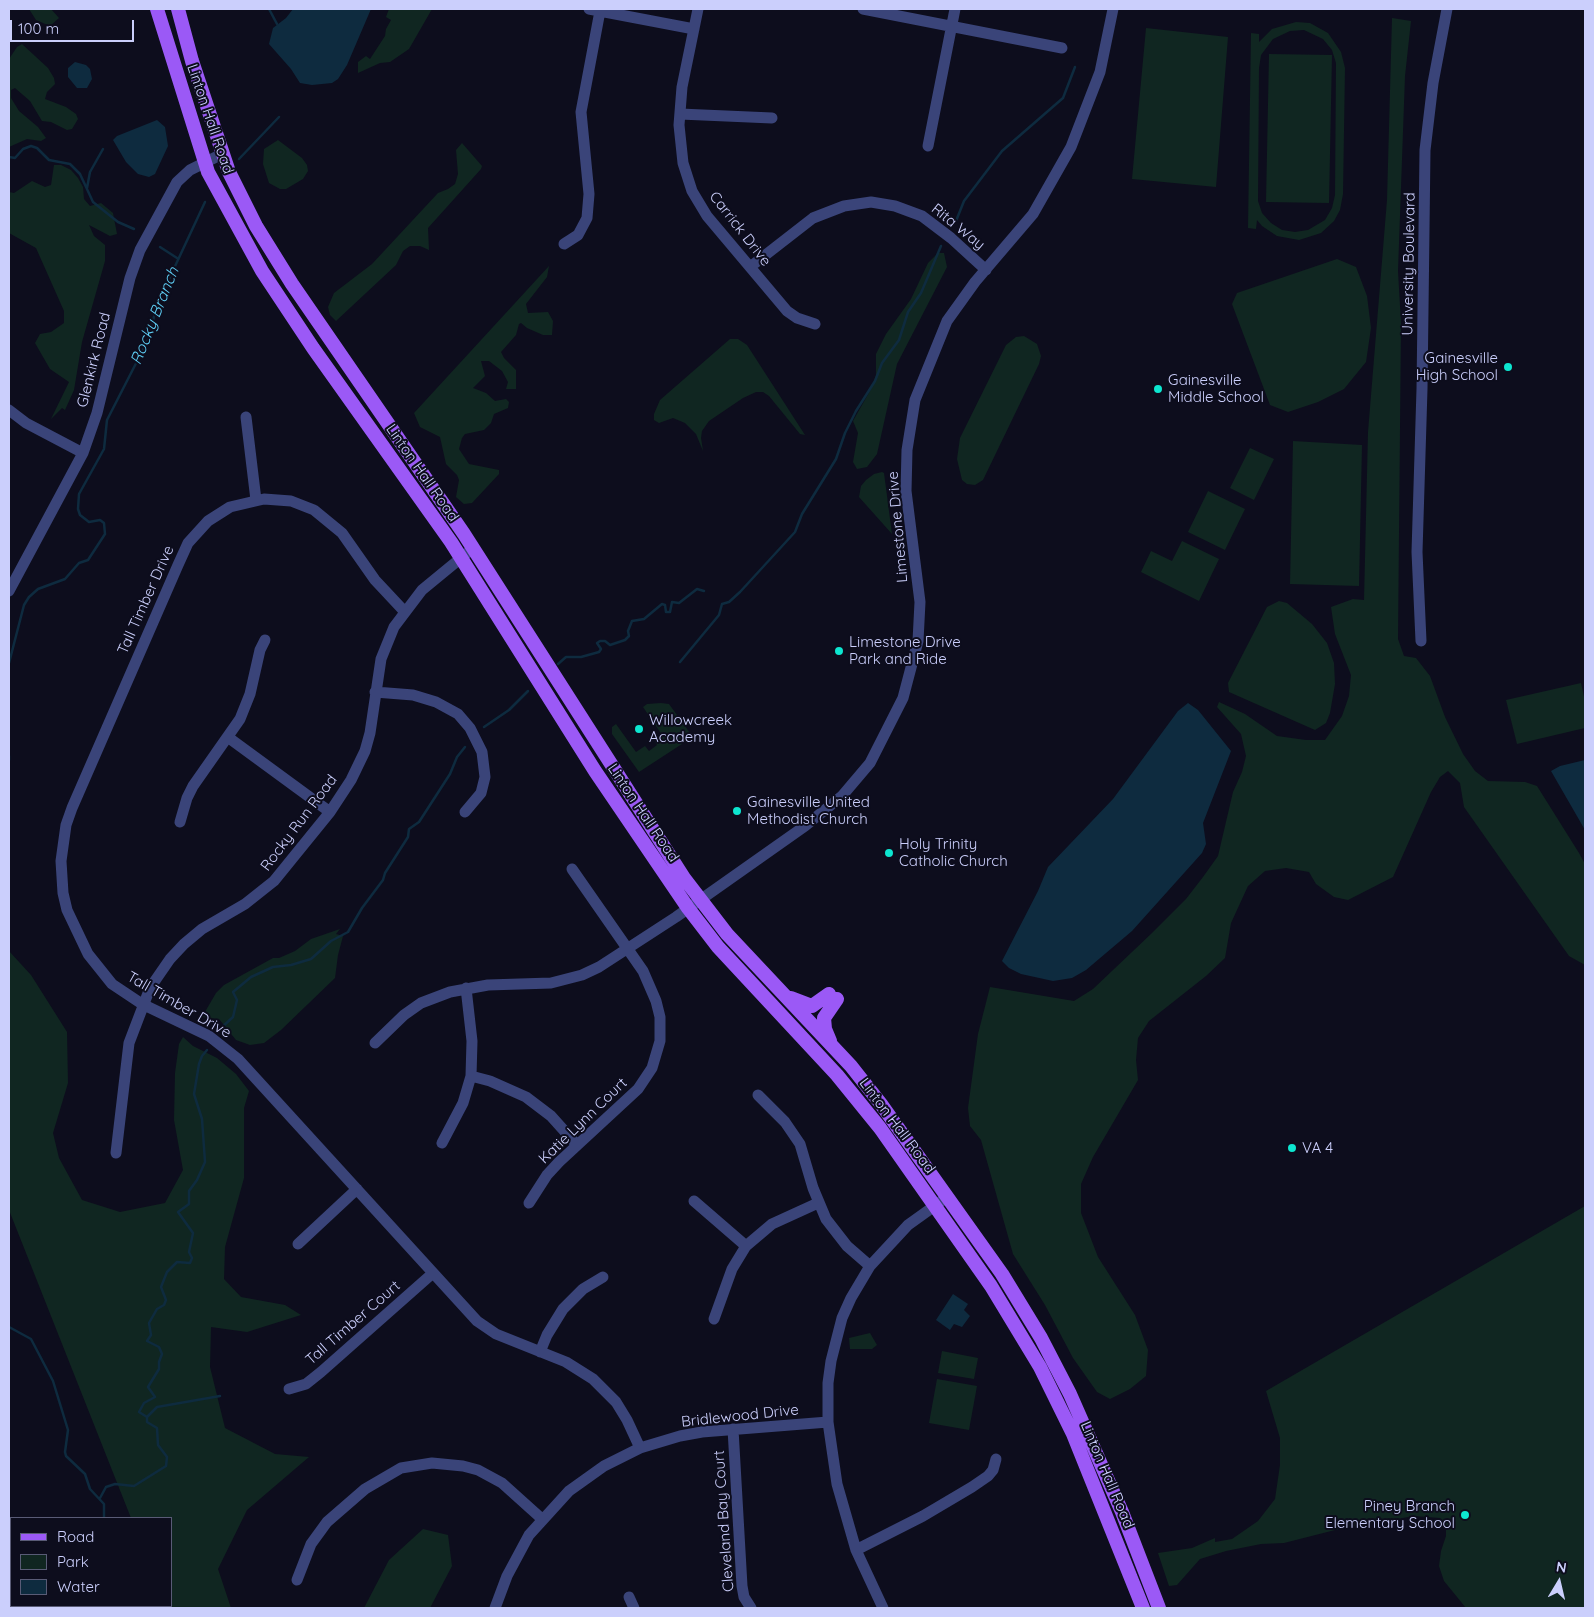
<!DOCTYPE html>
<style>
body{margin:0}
#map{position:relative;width:1594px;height:1617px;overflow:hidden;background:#0d0d1d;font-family:Quicksand,sans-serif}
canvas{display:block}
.frame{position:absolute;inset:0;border:10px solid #cbcffc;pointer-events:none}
.legend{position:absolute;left:10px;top:1517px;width:162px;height:90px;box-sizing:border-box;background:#0d0d1d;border:1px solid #595b76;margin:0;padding:6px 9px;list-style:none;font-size:15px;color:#cbcffc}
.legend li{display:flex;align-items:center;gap:10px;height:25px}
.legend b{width:25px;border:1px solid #595b76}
.north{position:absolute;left:1534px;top:1557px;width:50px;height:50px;-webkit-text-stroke:4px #0d0d1d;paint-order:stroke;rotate:9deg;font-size:14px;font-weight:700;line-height:20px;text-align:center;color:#cbcffc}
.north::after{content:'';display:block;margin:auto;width:18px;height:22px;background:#cbcffc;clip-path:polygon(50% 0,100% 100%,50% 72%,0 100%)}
.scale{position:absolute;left:10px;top:20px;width:124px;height:22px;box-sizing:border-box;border:2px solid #cbcffc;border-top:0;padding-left:6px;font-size:15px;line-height:18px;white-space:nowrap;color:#cbcffc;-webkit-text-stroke:4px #0d0d1d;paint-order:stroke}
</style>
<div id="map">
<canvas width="1594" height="1617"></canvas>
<div class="frame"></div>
<ul class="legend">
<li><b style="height:6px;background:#9b59f6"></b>Road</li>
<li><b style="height:14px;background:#102621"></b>Park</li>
<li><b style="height:14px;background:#0e2b3f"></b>Water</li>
</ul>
<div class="north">N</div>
<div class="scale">100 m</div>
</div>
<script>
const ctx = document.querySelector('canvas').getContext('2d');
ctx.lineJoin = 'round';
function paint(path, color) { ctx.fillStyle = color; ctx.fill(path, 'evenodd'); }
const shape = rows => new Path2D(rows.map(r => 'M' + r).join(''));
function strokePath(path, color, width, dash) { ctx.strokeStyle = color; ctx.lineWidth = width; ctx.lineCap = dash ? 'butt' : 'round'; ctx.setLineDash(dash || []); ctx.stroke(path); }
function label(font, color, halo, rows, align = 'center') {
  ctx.font = font + ' Quicksand,sans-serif'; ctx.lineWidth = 4; ctx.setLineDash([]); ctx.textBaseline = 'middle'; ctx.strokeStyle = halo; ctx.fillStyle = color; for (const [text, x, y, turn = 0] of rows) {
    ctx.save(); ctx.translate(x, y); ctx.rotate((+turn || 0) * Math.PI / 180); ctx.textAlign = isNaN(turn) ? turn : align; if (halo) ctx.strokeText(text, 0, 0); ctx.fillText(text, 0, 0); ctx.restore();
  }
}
paint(shape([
 [29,9,51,9,59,18,50,26,36,20],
 [389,9,432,9,409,49,390,62,380,63,358,73,358,62,366,56,370,59,385,36,386,29,391,20,386,17],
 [1392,18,1411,21,1405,76,1398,271,1401,323,1398,639,1404,656,1416,658,1430,676,1445,717,1463,754,1475,771,1488,781,1525,782,1537,786,1579,853,1585,864,1585,965,1569,956,1464,807,1460,783,1448,771,1440,777,1431,792,1393,877,1348,900,1334,897,1316,884,1309,872,1286,868,1265,871,1248,886,1231,923,1225,958,1206,976,1149,1021,1138,1038,1136,1060,1138,1080,1093,1157,1081,1184,1081,1213,1098,1257,1135,1315,1148,1350,1146,1376,1130,1389,1110,1399,1097,1392,1073,1358,1045,1305,1013,1254,981,1140,970,1126,968,1108,978,1034,990,987,1074,1001,1093,989,1152,933,1186,899,1203,877,1218,856,1233,792,1242,772,1246,756,1241,734,1217,707,1219,702,1245,714,1277,736,1306,740,1325,740,1342,716,1349,696,1351,675,1335,634,1331,607,1353,599,1364,600,1368,432,1387,200],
 [1296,22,1310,23,1328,33,1341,52,1345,68,1343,194,1340,210,1334,221,1321,233,1299,240,1277,236,1262,226,1257,220,1256,229,1248,228,1251,33,1259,34,1259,42,1272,29],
 [1304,30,1323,39,1332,50,1336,63,1335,195,1332,208,1325,220,1308,230,1295,232,1282,230,1271,223,1262,213,1258,201,1259,68,1261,55,1273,39,1290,31],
 [1146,28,1228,37,1216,187,1132,179],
 [22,44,48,68,54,78,55,84,47,92,45,99,66,107,76,114,78,119,72,129,67,130,51,122,42,121,30,101,15,88,11,90,11,98,19,111,38,127,46,138,41,141,27,139,9,147,9,59,17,47],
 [1269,54,1332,55,1329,203,1266,202],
 [278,140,302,158,307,165,308,171,303,179,286,189,280,189,269,183,263,164,264,149],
 [462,143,482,166,481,169,428,228,429,250,420,246,410,246,403,251,396,265,336,321,330,315,328,307,334,293,372,264,438,193,448,189,455,184,458,174,456,150],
 [54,165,61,165,71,170,78,178,83,187,84,199,90,206,101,203,113,213,117,234,110,236,89,225,94,236,105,245,105,261,82,342,74,390,65,410,62,408,51,419,69,382,50,369,35,343,40,334,51,332,64,323,64,311,36,248,9,233,9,192,14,193,32,181,45,187,51,185],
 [938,253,944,253,947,267,897,364,877,454,867,467,857,469,853,462,858,433,853,421,871,389,876,375,876,354,886,334,911,299,928,263],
 [1337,259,1356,267,1367,296,1371,328,1366,362,1344,389,1318,402,1288,412,1270,405,1232,304,1237,293],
 [549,266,547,277,526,304,528,313,548,312,553,321,552,335,543,335,527,328,521,323,519,324,516,335,501,352,504,358,516,370,516,389,506,389,508,382,502,371,489,361,481,361,485,376,473,388,486,393,495,401,506,399,509,402,508,408,494,414,491,423,484,430,465,434,462,438,459,449,469,464,499,470,499,474,472,503,464,504,456,497,459,480,457,475,446,464,440,437,420,427,414,413],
 [1024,336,1037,344,1041,356,1039,364,983,480,975,485,967,484,962,480,957,459,960,438,1006,345,1016,337],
 [730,339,738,339,747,345,805,435,800,434,769,396,763,392,756,392,743,398,709,421,702,431,701,438,703,451,696,434,685,423,673,418,659,423,654,420,654,414,660,400],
 [1293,441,1362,445,1359,586,1290,584],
 [1250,448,1274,459,1254,500,1230,488],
 [882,472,884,473,892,534,859,497,861,486,866,480,874,474],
 [1208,491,1245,509,1225,550,1188,532],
 [1182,541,1219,559,1199,601,1141,572,1151,551,1172,561],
 [1279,601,1287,603,1312,624,1327,643,1334,663,1335,684,1330,713,1326,723,1315,730,1229,692,1228,683,1267,607],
 [1581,683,1585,701,1585,728,1517,744,1506,700],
 [661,703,669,704,690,733,682,744,639,772,612,734,612,727,616,724,636,752,645,746,649,751,657,745,654,740,662,735,643,707,647,704],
 [340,929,336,934,343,936,338,955,335,978,281,1030,264,1043,250,1045,236,1040,219,1019,202,1017,216,993,224,985,273,958,279,958,295,951,311,939],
 [9,951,31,975,67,1032,68,1083,53,1133,59,1158,82,1200,120,1212,165,1203,183,1170,174,1120,175,1073,179,1044,183,1037,193,1046,217,1058,236,1074,249,1091,244,1108,244,1178,225,1247,224,1279,241,1297,285,1305,301,1315,247,1332,211,1327,210,1367,225,1428,275,1454,309,1457,247,1510,218,1569,231,1608,169,1608,168,1606,171,1606,171,1518,131,1518,9,1210],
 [1585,1206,1585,1608,1466,1608,1444,1581,1439,1566,1441,1551,1446,1536,1446,1526,1440,1518,1414,1516,1339,1529,1284,1543,1261,1544,1226,1551,1200,1559,1177,1585,1169,1586,1158,1553,1192,1548,1215,1538,1215,1542,1232,1539,1258,1521,1275,1499,1280,1465,1280,1438,1266,1391],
 [870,1333,877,1345,872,1349,850,1349,849,1338],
 [942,1351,978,1358,974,1379,938,1373],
 [937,1379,977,1386,969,1430,929,1423],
 [423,1529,448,1535,452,1566,430,1608,364,1608,389,1560]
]), '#102621');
paint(shape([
 [293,9,371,9,347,65,338,79,332,83,312,85,300,83,291,69,269,44,273,28,286,18],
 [75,62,86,65,90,69,92,79,87,88,77,88,68,77,68,68],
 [157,120,165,127,168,146,155,174,149,177,138,174,126,162,113,140,117,136],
 [1188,703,1198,710,1231,751,1203,823,1206,844,1202,853,1132,931,1086,970,1072,978,1053,981,1021,974,1009,968,1002,961,1038,891,1048,867,1113,799,1178,711],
 [1585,760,1585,830,1551,771,1560,766],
 [953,1294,968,1304,964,1310,970,1316,962,1327,954,1324,950,1330,936,1320]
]), '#0e2b3f');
strokePath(shape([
 [269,9,277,24],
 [9,157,15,158,23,149,31,146,37,148,49,160,70,164,80,174,93,202,118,222,134,229],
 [239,159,279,117],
 [87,188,90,172,103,149],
 [956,221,964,201,1002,151,1063,98,1075,67],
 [160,247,177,258],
 [680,662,719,615,722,604,729,602,740,592,795,532,802,514,836,459,845,433,856,411,875,381,882,363,899,340,908,312,921,293,941,246],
 [9,663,24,605,29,597,38,589,65,579,79,563,88,560,105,534,104,523,100,520,89,522,80,515,78,509,79,494,104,449,107,420,150,336,156,307,205,202],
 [558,664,566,657,581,657,599,652,601,649,597,643,600,641,605,641,610,645,625,640,629,636,628,631,632,621,644,619,662,604,665,605,666,612,670,612,672,602,679,603,697,589,704,591],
 [484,727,509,710,528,691],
 [9,756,9,760],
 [220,1029,233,1017,237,1000,233,992,251,977,273,967,291,965,311,959,331,941,348,932,362,908,383,880,385,873,408,837,409,829,419,822,450,774,457,757,465,747],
 [9,1327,31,1339,53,1381,68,1430,65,1452,66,1456,85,1474,90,1489,104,1504,104,1518],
 [147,1417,157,1407,220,1396],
 [100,1498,106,1487,115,1484,134,1486,166,1466,167,1457,158,1445,157,1428,147,1422,147,1417,139,1412,144,1403,155,1397,148,1387,159,1369,159,1362,162,1354,159,1347,147,1341,151,1335,149,1323,157,1309,164,1305,166,1300,161,1287,167,1272,177,1262,190,1263,192,1258,189,1252,193,1233,178,1212,189,1204,189,1191,197,1180,205,1162,202,1119,194,1094,199,1064,202,1056,207,1050],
 [89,1606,89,1608]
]), '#0e2b3f', 2.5);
strokePath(shape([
 [589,9,694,29],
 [698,9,682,87,679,125,683,163,692,191,707,216,787,311,797,318,815,324],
 [863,9,1062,48],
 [680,114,772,118],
 [928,146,955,9],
 [564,244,578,235,587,218,589,194,581,112,600,11],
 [750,267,813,218,844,206,871,202,895,206,922,216,951,238,986,270],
 [9,410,26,423,83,453],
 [246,417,256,500],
 [9,591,83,453,97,413,130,278,140,250,177,182,190,170,222,154],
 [404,611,375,580,342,533,314,510,291,501,264,499,230,507,208,521,188,543,178,565,72,808,66,825,61,861,63,893,67,910,88,954,112,984,142,1004,209,1036,238,1059,477,1321,496,1334,566,1362,593,1379,616,1402,627,1420,640,1448],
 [1421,641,1417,552,1422,389,1425,150,1433,83,1447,9],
 [375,692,413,695,436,702,458,714,470,728,482,752,485,777,481,793,465,812],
 [229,738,330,812],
 [180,822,187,798,193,786,240,719,250,694,260,650,265,640],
 [375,1043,404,1015,421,1003,450,992,488,985,551,983,582,975,599,967,676,917,805,826,842,796,870,763,903,698,918,641,920,602,906,491,907,450,915,400,947,321,975,282,1033,214,1071,147,1100,72,1113,9],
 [471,1076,490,1081,526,1097,551,1116,577,1145],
 [758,1095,785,1122,800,1144,813,1188,826,1219,847,1246,870,1266],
 [442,1143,463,1103,471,1076,472,1041,466,988],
 [116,1153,129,1043,150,988,170,959,184,944,202,929,245,904,274,881,330,812,351,780,365,751,370,733,381,659,394,627,422,590,467,553],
 [694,1201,746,1246],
 [529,1203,547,1175,559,1162,638,1089,652,1068,660,1041,660,1017,656,1001,643,971,572,869],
 [298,1244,357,1189],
 [714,1319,732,1269,746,1246,772,1224,818,1203],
 [540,1352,547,1335,563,1309,583,1289,603,1277],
 [289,1389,306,1384,321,1372,433,1273],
 [733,1429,742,1586,744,1597,751,1608],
 [856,1550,923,1516,972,1487,988,1476,993,1470,996,1459],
 [297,1580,311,1544,327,1522,365,1489,401,1468,432,1463,463,1466,478,1470,502,1483,542,1519],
 [629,1597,634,1608],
 [495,1608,507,1576,529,1535,569,1491,604,1466,640,1448,680,1436,702,1432,828,1422],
 [883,1608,856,1550,837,1484,828,1422,828,1383,831,1361,842,1318,851,1298,870,1266,908,1225,947,1197]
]), '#3a4479', 11);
strokePath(shape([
 [157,9,208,172,262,271,313,348,451,542,595,771,688,908,718,947,837,1075,880,1128,991,1286,1040,1367,1073,1434,1143,1608],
 [178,9,192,61,229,172,256,226,292,284,464,534,684,878,727,934,851,1066,881,1104,1002,1274,1041,1338,1070,1394,1122,1512,1159,1608],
 [791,998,812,1006,829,994],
 [830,1041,825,1029,824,1018,837,999]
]), '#9b59f6', 14);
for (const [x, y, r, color] of [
 [1508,367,5,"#0de6d0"],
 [1158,389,5,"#0de6d0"],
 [839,651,5,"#0de6d0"],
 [639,729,5,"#0de6d0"],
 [737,811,5,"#0de6d0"],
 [889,853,5,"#0de6d0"],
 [1292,1148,5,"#0de6d0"],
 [1465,1515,5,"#0de6d0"]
]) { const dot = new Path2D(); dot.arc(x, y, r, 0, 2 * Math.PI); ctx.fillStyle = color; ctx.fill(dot); strokePath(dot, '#0d0d1d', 2); }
label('15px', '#cbcffc', '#0d0d1d', [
 ["Linton Hall Road",210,119,71],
 ["Rita Way",958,227,39],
 ["Carrick Drive",740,229,52],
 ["University Boulevard",1409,264,-89],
 ["Glenkirk Road",94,360,-76],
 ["Linton Hall Road",422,473,55],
 ["Limestone Drive",898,527,-95],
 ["Tall Timber Drive",146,600,-66],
 ["Linton Hall Road",643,813,56],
 ["Rocky Run Road",299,823,-53],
 ["Tall Timber Drive",179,1005,30],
 ["Katie Lynn Court",583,1121,-44],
 ["Linton Hall Road",897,1126,53],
 ["Tall Timber Court",353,1323,-41],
 ["Bridlewood Drive",740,1416,-6],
 ["Linton Hall Road",1107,1475,67],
 ["Cleveland Bay Court",724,1521,-94]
]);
label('15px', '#cbcffc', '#0d0d1d', [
 ["Gainesville",1498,358,"right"],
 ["High School",1498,375,"right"],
 ["Gainesville",1168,380],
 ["Middle School",1168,397],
 ["Limestone Drive",849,642],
 ["Park and Ride",849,659],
 ["Willowcreek",649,720],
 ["Academy",649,737],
 ["Gainesville United",747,802],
 ["Methodist Church",747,819],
 ["Holy Trinity",899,844],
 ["Catholic Church",899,861],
 ["VA 4",1302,1148],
 ["Piney Branch",1455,1506,"right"],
 ["Elementary School",1455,1523,"right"]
], 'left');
label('italic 16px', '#5fcff6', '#0d0d1d', [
 ["Rocky Branch",155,316,-68]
]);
</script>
